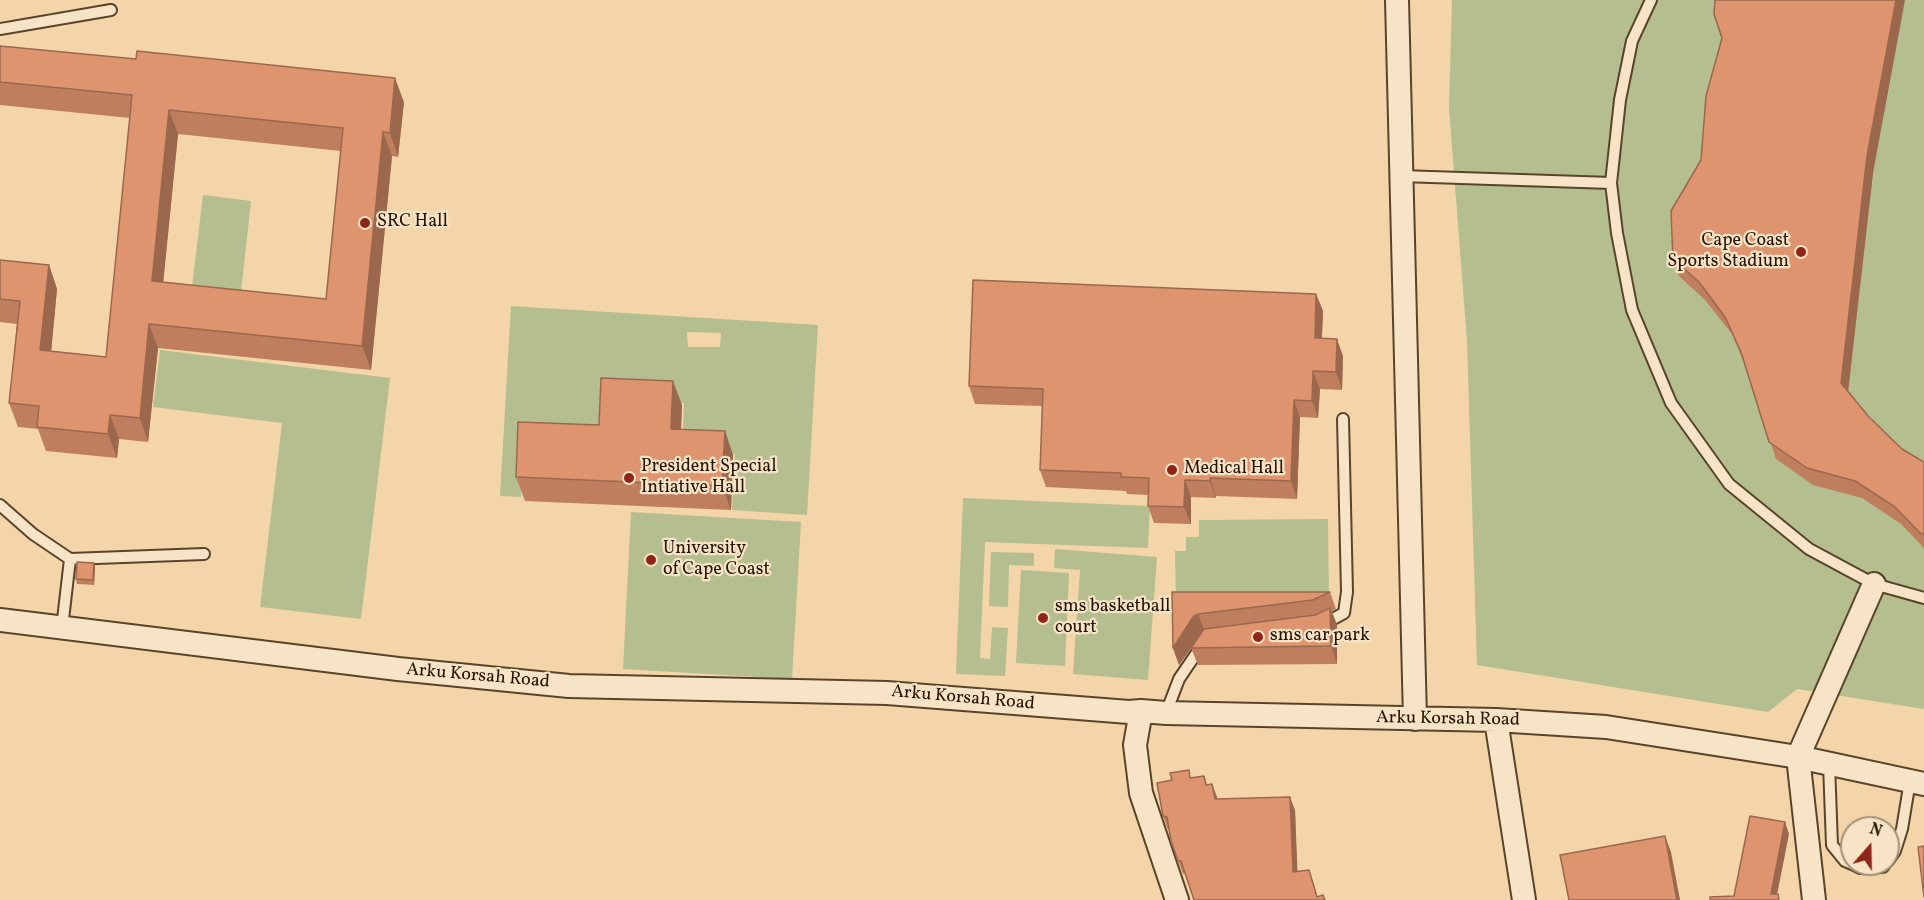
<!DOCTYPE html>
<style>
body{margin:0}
#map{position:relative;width:1924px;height:900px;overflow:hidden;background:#f3d5a9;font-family:Vollkorn,serif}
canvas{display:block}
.north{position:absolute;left:1840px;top:816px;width:60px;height:60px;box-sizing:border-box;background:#f7e4c7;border:2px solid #a39078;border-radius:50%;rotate:20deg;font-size:16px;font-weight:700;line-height:24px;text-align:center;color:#261301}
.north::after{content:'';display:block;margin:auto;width:21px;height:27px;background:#8f2418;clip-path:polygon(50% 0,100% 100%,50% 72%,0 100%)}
</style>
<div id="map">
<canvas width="1924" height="900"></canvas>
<div class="north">N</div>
</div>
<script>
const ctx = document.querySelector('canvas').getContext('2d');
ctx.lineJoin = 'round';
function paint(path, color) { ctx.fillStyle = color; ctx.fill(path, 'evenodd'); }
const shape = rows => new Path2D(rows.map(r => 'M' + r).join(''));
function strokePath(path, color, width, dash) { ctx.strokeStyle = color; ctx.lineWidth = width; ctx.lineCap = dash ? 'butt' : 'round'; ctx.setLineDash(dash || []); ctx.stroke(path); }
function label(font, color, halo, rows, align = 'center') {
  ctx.font = font + ' Vollkorn,serif'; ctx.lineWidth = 4.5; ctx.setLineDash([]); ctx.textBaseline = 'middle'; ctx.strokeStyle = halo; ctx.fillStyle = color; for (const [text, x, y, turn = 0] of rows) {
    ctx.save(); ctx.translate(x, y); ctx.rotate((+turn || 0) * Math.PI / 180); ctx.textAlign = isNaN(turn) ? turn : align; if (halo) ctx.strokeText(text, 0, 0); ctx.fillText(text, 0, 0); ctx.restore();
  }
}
paint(shape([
 [1452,0,1924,0,1924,709,1797,689,1768,712,1477,665,1467,341,1449,108],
 [203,195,251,201,241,292,192,287],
 [511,306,818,325,807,515,732,510,735,454,682,451,684,403,609,398,606,448,525,443,521,497,500,496],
 [687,332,721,333,720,347,688,347],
 [160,350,390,378,361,619,260,607,282,423,153,407],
 [963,498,1150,506,1148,548,985,542,980,658,990,659,992,627,1008,628,1005,676,956,674],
 [631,512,801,522,792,679,623,669],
 [1328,519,1329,603,1176,604,1175,551,1186,551,1186,537,1199,537,1199,520],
 [1055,549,1157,557,1148,680,1073,674,1080,570,1054,568],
 [991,552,1034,553,1034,566,1009,565,1008,607,989,606],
 [1021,570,1069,573,1065,666,1016,663]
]), '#b4be8e');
const lane = shape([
 [1651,0,1632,41,1620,100,1611,183,1617,233,1632,310,1671,403,1729,484,1809,549,1874,584,1924,598],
 [0,29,111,10],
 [1401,176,1611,183],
 [0,505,33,534,70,559,62,628],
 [70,559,204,554],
 [1322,625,1344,613,1347,592,1343,419],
 [1166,713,1179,679,1202,645],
 [1829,764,1832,845,1845,861,1852,864],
 [1888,861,1895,851,1902,829,1910,781],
 [1852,864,1860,868,1883,867,1885,864]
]);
const street = shape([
 [1397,0,1415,719],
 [0,620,398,669,569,686,887,693,1129,712,1141,711,1166,713,1496,720,1606,727,1798,757,1924,784],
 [1141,711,1135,745,1141,793,1177,900],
 [1496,720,1524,900],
 [1814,900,1798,757,1874,584]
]);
strokePath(lane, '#59442b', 14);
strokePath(street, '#59442b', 26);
strokePath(lane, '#f7e4c7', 10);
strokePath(street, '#f7e4c7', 22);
paint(shape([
 [0,46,404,102,398,157,392,156,371,370,158,348,148,442,119,439,117,458,46,451,38,429,18,427,9,403,17,324,0,322,0,260,49,265,57,289,51,351,106,357,130,118,0,105],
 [178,134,341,151,326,299,163,282],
 [1873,173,1848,392,1869,417,1902,449,1924,462,1924,548,1901,524,1862,498,1813,485,1776,459,1744,363,1732,334,1705,300,1679,276,1673,259],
 [1316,294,1323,311,1322,338,1343,356,1342,390,1320,389,1318,418,1300,417,1297,499,1216,496,1216,498,1191,497,1191,524,1154,523,1148,506,1149,495,1127,494,1126,491,1046,487,1040,470,1042,406,975,404,969,386],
 [682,405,681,429,725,431,733,455,731,510,525,501,516,477,599,425],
 [95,568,94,585,77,584,76,579],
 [1172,592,1330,592,1336,609,1332,611,1337,625,1337,664,1198,665,1191,648,1200,635,1179,665,1173,648],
 [1204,776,1207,784,1217,797,1217,799,1295,810,1297,871,1314,884,1317,897,1325,900,1186,874,1183,874,1171,841,1169,830,1168,830,1163,816,1192,778]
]), '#bf7f5f');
paint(shape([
 [1896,0,1905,0,1873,173,1847,400,1841,383,1867,156],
 [395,78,404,102,398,157,390,133],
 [169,110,178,134,161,305,152,281],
 [383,132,392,156,371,370,362,346],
 [49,265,57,289,49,374,40,350],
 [1316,294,1323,311,1321,355,1315,338],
 [149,324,158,348,148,442,140,418],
 [1337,339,1343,356,1342,390,1336,372],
 [1313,371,1320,389,1318,418,1312,401],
 [673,381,682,405,680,453,671,429],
 [1294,400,1300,417,1297,499,1291,481],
 [110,415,119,439,117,458,108,434],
 [725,431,733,455,731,510,722,486],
 [1210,478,1216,496,1216,498,1210,481],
 [1185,480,1191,497,1191,524,1184,507],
 [94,563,95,568,94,585,93,580],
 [1330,608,1337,625,1337,664,1331,646],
 [1198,614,1205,632,1200,635,1179,665,1173,648,1193,617],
 [1212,784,1217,797,1219,813,1215,799],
 [1290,797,1295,810,1298,885,1293,872],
 [1785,822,1789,834,1776,900,1771,894],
 [1665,836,1671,852,1680,900,1677,900]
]), '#9b684d');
const building = shape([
 [1715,0,1896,0,1867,156,1841,383,1869,417,1902,449,1924,462,1924,535,1919,532,1895,507,1855,481,1807,468,1769,442,1741,352,1725,317,1699,282,1673,259,1671,211,1701,160,1706,96,1722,38,1714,14,1715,0],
 [0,46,136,59,137,51,395,78,390,133,383,132,362,346,149,324,140,418,110,415,108,434,37,427,39,406,9,403,20,301,0,299,0,260,49,265,40,350,106,357,132,95,0,82,0,46],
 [169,110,343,128,326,299,152,281,169,110],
 [973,280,1316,294,1315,338,1337,339,1336,372,1313,371,1312,401,1294,400,1291,481,1210,478,1210,481,1185,480,1184,507,1148,506,1149,478,1121,477,1121,473,1040,470,1043,389,969,386,973,280],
 [601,378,673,381,671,429,725,431,722,486,516,477,518,422,599,425,601,378],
 [77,562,94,563,93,580,76,579,77,562],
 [1172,592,1330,592,1313,600,1198,614,1193,617,1173,648,1172,592],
 [1330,608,1331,646,1191,648,1204,629,1315,615,1330,608],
 [1189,770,1190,778,1204,776,1206,785,1212,784,1215,799,1290,797,1293,872,1309,870,1317,897,1323,895,1325,900,1194,900,1181,861,1178,861,1171,841,1167,817,1163,816,1157,783,1172,780,1170,773,1189,770],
 [1750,816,1785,822,1771,894,1778,894,1779,900,1710,900,1710,897,1734,896,1750,816],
 [1665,836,1677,900,1569,900,1560,855,1665,836],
 [1924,846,1924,897,1918,847,1924,846]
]);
paint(building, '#de946e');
strokePath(building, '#9b684d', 1.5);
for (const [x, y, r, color] of [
 [365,223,6,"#8f2418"],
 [1801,252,6,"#8f2418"],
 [1172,470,6,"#8f2418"],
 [629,478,6,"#8f2418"],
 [651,560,6,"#8f2418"],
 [1043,618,6,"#8f2418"],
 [1258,637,6,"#8f2418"]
]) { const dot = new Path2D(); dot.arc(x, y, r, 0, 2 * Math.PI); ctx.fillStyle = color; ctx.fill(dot); strokePath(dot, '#f7e4c7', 2); }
label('18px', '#261301', '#f7e4c7', [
 ["SRC Hall",377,223],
 ["Cape Coast",1789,242,"right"],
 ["Sports Stadium",1789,263,"right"],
 ["President Special",641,468],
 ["Intiative Hall",641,489],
 ["Medical Hall",1184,470],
 ["University",663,550],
 ["of Cape Coast",663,571],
 ["sms basketball",1055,608],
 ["court",1055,629],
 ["sms car park",1270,637]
], 'left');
label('18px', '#261301', '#f7e4c7', [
 ["Arku Korsah Road",478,677,5],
 ["Arku Korsah Road",963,699,5],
 ["Arku Korsah Road",1448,720,1]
]);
</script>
